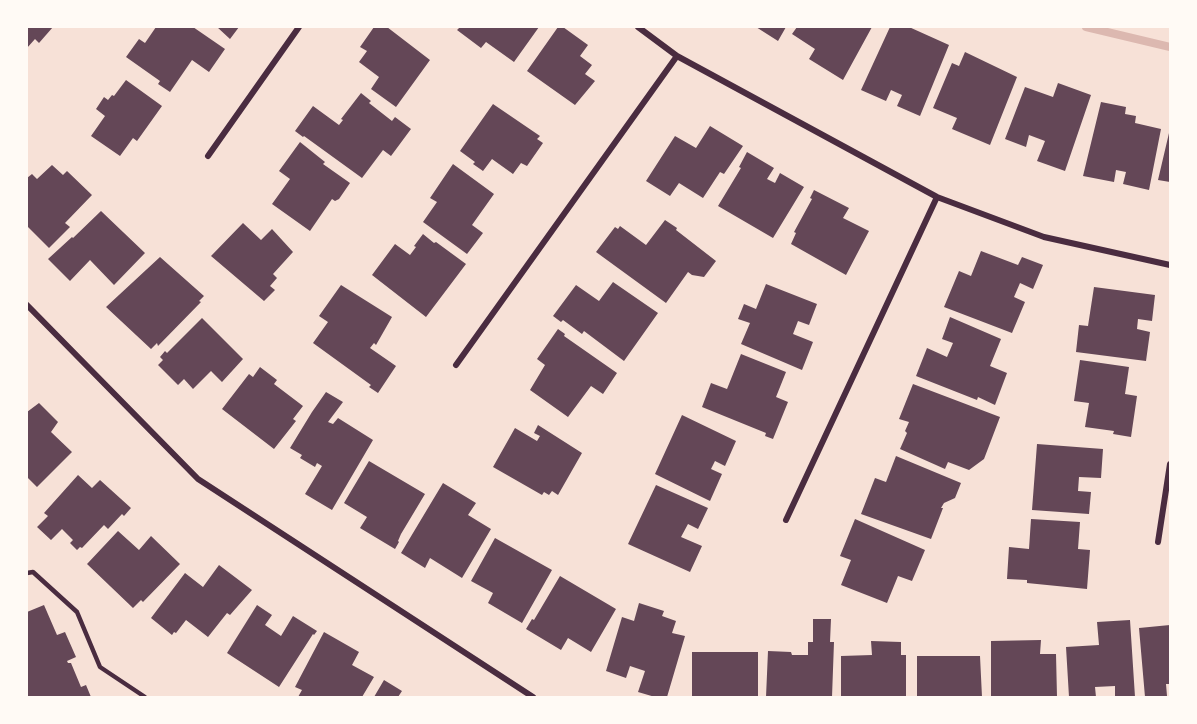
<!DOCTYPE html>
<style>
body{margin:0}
#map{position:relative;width:1197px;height:724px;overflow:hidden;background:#f7e1d7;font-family:Signika,sans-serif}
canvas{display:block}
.frame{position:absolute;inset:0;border:28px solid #fffaf5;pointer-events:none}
</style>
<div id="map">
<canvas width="1197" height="724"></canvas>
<div class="frame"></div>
</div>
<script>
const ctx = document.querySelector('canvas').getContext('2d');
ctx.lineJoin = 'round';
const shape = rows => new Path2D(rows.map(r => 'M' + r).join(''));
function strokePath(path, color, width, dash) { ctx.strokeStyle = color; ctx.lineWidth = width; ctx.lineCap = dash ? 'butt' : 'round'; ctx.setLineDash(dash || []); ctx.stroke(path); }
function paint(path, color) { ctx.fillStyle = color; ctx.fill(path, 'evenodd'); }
strokePath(shape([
 [1086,27,1170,47]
]), '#dcb8b0', 8);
paint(shape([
 [27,27,53,27,39,43,35,39,27,48],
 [156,27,193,27,225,49,209,72,192,60,170,92,158,84,160,81,126,57,139,39,145,43],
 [217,27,239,27,230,39],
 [374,27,387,27,430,60,396,107,371,89,379,77,359,62,367,51,360,47],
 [460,27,539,27,514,62,486,42,481,48,457,30],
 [558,27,563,27,588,45,580,56,592,65,585,74,595,81,575,105,527,71],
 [756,27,786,27,778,41],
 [797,27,872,27,843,80,809,59,815,49,792,34],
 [890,27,909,27,949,45,920,116,897,106,902,95,891,90,886,101,861,90],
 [965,52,1017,77,990,145,952,129,957,118,933,108,952,63,959,66],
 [126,80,162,106,137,141,133,138,120,156,91,136,105,116,96,109,104,97,108,100,112,95,114,96],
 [1058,83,1091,95,1065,171,1037,161,1045,141,1029,135,1026,147,1005,139,1025,87,1053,97],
 [361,93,371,101,369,103,392,121,395,117,411,129,391,156,383,150,362,178,304,136,303,137,295,131,313,106,339,125,343,120,341,119],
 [1101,102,1126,107,1125,114,1136,116,1135,123,1161,129,1149,190,1123,184,1126,172,1116,170,1114,182,1083,176],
 [493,104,540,136,537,139,543,143,527,166,521,163,513,174,492,159,483,171,473,164,475,162,460,151],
 [710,126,743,146,724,174,720,172,703,198,679,183,670,196,646,181,675,136,696,148],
 [1169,133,1170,133,1170,182,1158,180],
 [300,142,325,162,323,164,350,183,339,199,335,201,332,199,310,231,272,204,290,179,279,171],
 [747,152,774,168,767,179,775,183,780,173,804,187,773,238,718,206,741,168,739,167],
 [453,164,494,194,472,225,483,233,467,254,423,222,437,202,430,198],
 [52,165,63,175,67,171,92,195,65,223,70,227,49,248,27,226,27,178,32,174,37,179],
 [814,190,849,208,843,218,869,231,846,275,791,244,796,233,794,232,812,199,810,198],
 [101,211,145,253,114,285,90,260,70,281,48,259,72,237,73,238],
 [665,220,677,228,676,230,716,261,704,277,692,275,688,272,666,303,596,252,615,227,618,229,620,226,646,245],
 [243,223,261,240,272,229,293,252,273,274,277,278,270,286,275,290,264,301,211,256],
 [423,234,434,243,436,242,466,264,426,317,372,275,395,244,410,255,416,247,414,246],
 [981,251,1018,265,1022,257,1043,265,1033,289,1020,283,1014,297,1025,302,1012,333,944,307,959,271,971,276],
 [160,257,204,296,199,301,201,302,158,346,157,343,151,349,106,307],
 [613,282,658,313,624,361,584,331,582,334,563,320,561,322,553,316,576,285,599,301],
 [766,284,817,304,809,325,798,321,793,334,813,342,802,370,741,344,750,323,738,319,744,304,756,309],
 [341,285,392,317,376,345,374,343,370,348,396,366,378,393,369,387,371,385,313,343,328,322,319,316],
 [1094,287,1155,295,1152,321,1138,319,1137,329,1150,332,1146,361,1076,352,1079,325,1088,326],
 [950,317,1001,339,990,366,1007,373,995,405,978,397,977,400,916,376,927,348,947,357,953,343,942,339],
 [202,318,243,359,222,382,211,371,193,389,184,379,178,385,158,365,163,360,160,357,165,351,167,353],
 [558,329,565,334,564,336,617,373,603,394,591,386,568,417,530,390,545,365,537,359],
 [741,354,786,372,776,397,788,402,773,439,765,436,766,433,702,407,711,383,727,389],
 [1080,360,1129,367,1125,394,1137,396,1131,437,1113,434,1114,431,1085,427,1089,403,1074,401],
 [260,367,277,380,274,384,303,406,293,419,296,421,274,449,222,409,249,374,253,377],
 [913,384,1000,417,984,459,969,470,948,462,945,469,900,449,907,433,905,431,909,422,899,419],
 [326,392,343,402,328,422,333,424,338,418,373,440,332,510,305,494,322,466,317,463,315,467,300,458,302,455,290,448,312,412],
 [39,403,58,422,51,432,72,452,37,487,27,477,27,412],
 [682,415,736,441,725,466,715,461,711,469,722,474,710,501,655,474],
 [538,425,582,453,558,495,552,491,549,495,544,492,542,495,493,467,515,428,537,441,540,436,534,433],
 [1037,444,1103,449,1101,478,1079,477,1078,491,1091,492,1089,514,1032,510],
 [896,456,961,483,955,498,944,503,941,508,943,508,931,539,861,514,875,478,886,482],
 [369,461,425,494,401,534,398,541,399,542,395,549,360,528,367,517,344,503],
 [78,475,92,488,100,480,131,508,124,516,122,514,108,529,104,525,82,548,80,547,77,550,70,543,73,540,62,529,51,540,37,527,48,516,44,513],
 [443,483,476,503,468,515,491,529,462,578,430,558,425,568,401,553],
 [656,485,708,508,698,529,688,524,681,537,702,546,690,572,628,544],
 [855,519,925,550,912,581,898,576,887,603,841,585,851,560,840,556],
 [1031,519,1080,522,1078,549,1090,550,1087,589,1027,583,1027,580,1007,579,1009,547,1029,549],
 [118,531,139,550,151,536,180,564,143,602,141,600,133,608,87,564],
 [495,538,552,570,522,623,488,603,493,593,471,581],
 [219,565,252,590,230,615,227,613,208,637,186,620,176,633,174,632,172,635,151,618,185,573,203,587],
 [560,576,616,609,591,652,568,638,561,650,526,629,532,619,534,620],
 [639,603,664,611,662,616,676,621,672,633,685,636,667,697,655,697,638,692,645,671,630,666,626,678,606,671,622,617,634,621],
 [44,605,57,635,65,632,76,657,67,661,68,663,71,663,81,687,86,685,91,697,27,697,27,612],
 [257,605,272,615,265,625,281,636,293,616,317,631,314,635,313,634,279,687,227,653],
 [813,619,831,619,830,642,834,642,832,697,766,697,768,651,791,652,792,655,808,655,808,642,813,642],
 [1130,620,1135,697,1115,697,1115,686,1095,687,1096,697,1069,697,1066,647,1099,645,1097,622],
 [1170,625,1170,684,1166,684,1167,696,1145,697,1139,628],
 [324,632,359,652,352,665,374,677,362,697,298,697,302,690,295,687],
 [1041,640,1040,654,1056,654,1057,697,991,697,991,641],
 [871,641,901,642,901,655,906,655,906,697,841,697,841,656,872,655],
 [692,652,758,652,758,697,692,697],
 [917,656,980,656,982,697,917,697],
 [384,680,402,691,398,697,374,697]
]), '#644757');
strokePath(shape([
 [27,573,33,572,77,612,100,667,145,697]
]), '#4a2c40', 4.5);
strokePath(shape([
 [638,27,677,56,937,197,1044,237,1170,265],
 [208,156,299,27],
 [27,305,198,479,533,697],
 [456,365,677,56],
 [786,520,937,197],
 [1158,542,1170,464]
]), '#4a2c40', 6);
</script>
